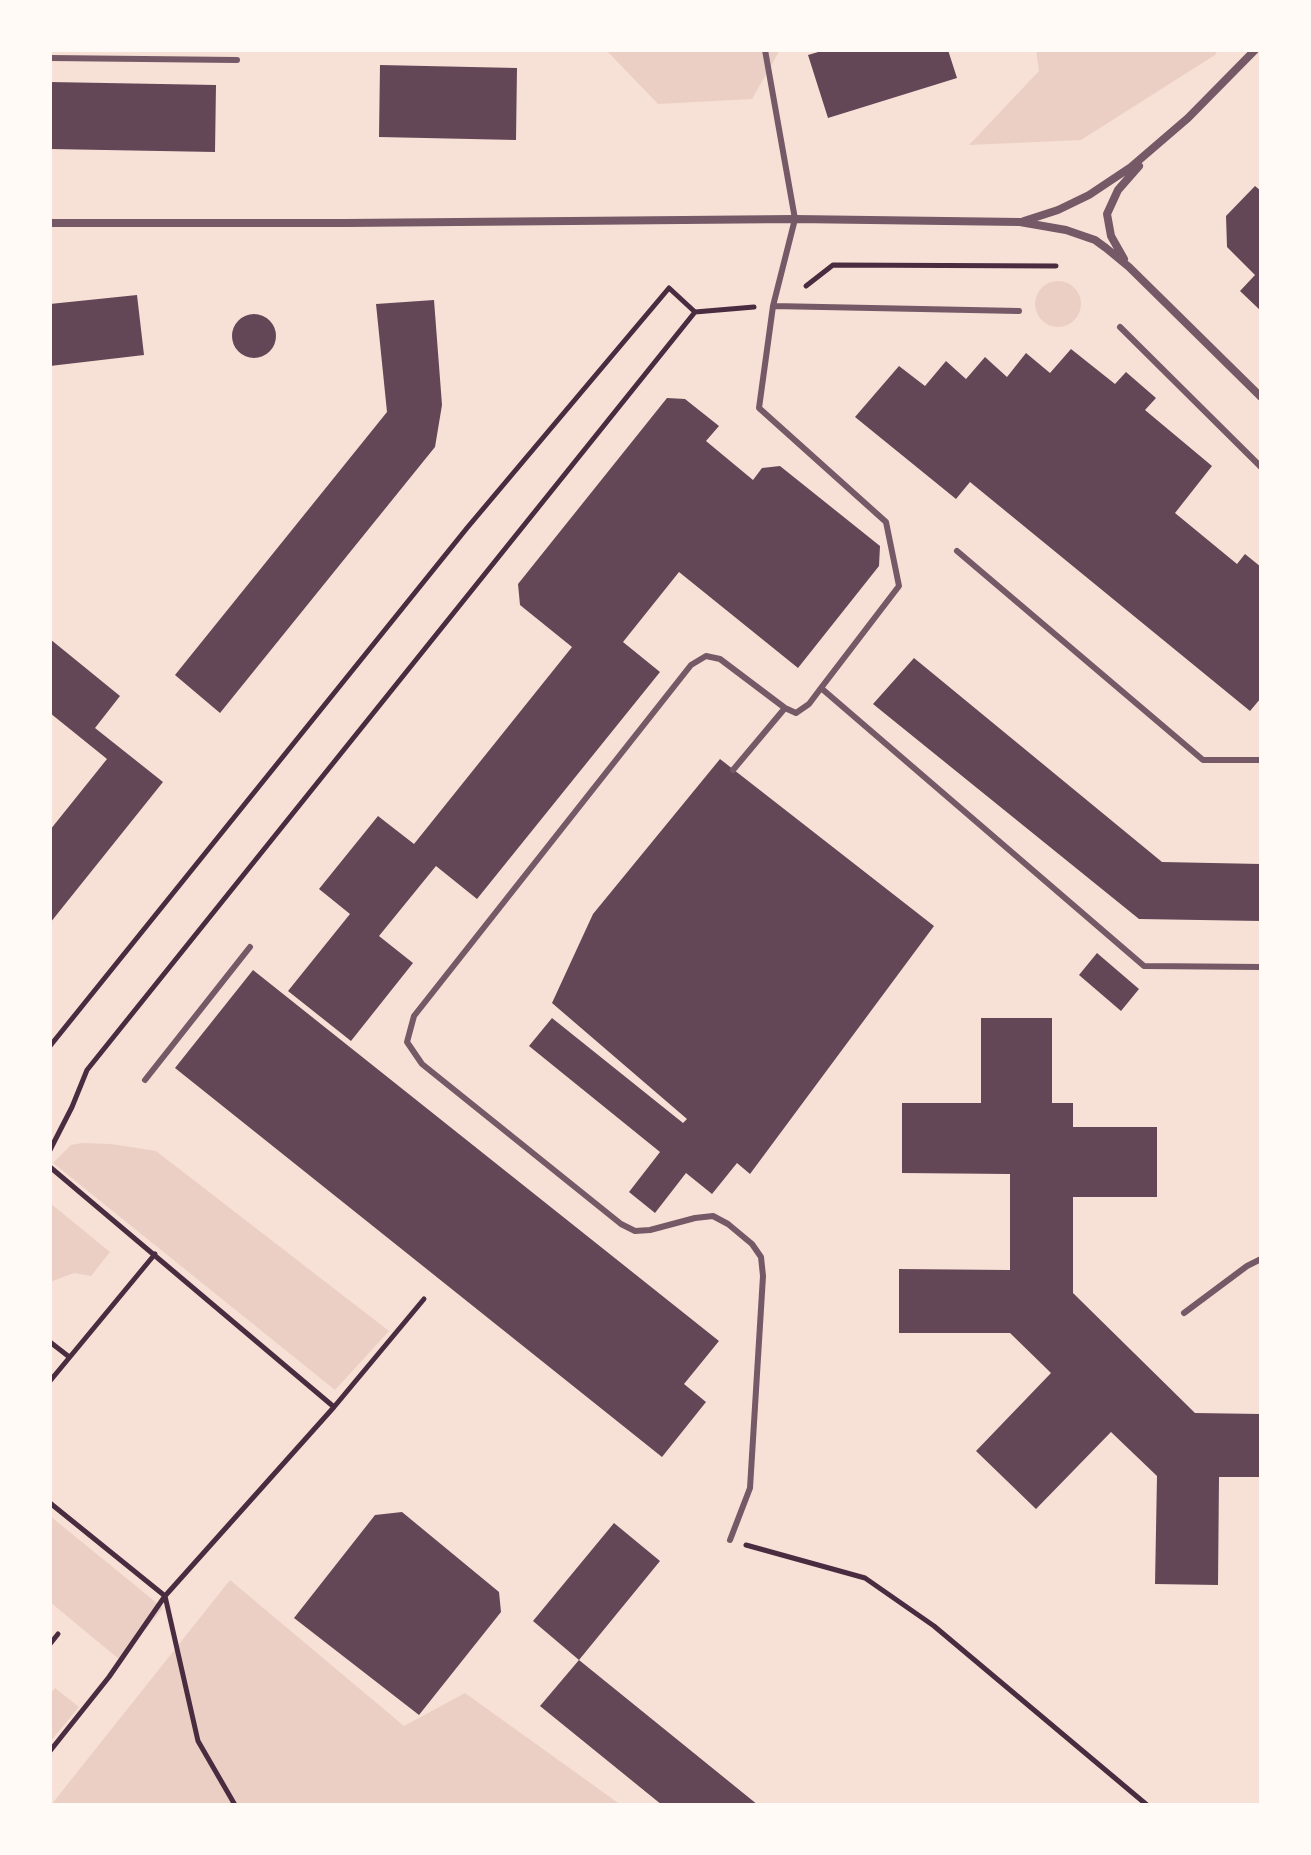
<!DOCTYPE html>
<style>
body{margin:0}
#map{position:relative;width:1311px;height:1855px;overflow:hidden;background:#f7e1d7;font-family:"Work Sans",sans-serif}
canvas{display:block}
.frame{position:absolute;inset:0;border:52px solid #fffaf5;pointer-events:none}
</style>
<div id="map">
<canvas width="1311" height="1855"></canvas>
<div class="frame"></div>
</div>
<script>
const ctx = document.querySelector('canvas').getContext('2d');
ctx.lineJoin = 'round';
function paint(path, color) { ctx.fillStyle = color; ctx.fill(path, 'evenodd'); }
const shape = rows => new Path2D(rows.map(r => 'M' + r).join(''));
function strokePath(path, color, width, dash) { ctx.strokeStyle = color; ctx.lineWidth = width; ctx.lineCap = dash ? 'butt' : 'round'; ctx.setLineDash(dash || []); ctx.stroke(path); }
paint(shape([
 [606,50,780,50,752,99,658,104],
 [1036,50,1218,50,1215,55,1081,140,969,145,1039,71],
 '1035 304a23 23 0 1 1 46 0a23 23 0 1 1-46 0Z',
 [82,1143,111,1144,156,1151,389,1331,335,1390,53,1163,71,1145],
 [50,1203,110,1252,91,1276,74,1273,50,1282],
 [50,1516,163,1608,120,1660,50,1602],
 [230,1580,404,1726,465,1693,621,1805,51,1805],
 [55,1688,79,1707,50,1742,50,1694]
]), '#ebcfc5');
paint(shape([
 [825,50,948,50,957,78,828,118,808,55],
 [380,65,517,68,516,140,379,137],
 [50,82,216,85,215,152,50,149],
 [1255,186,1261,191,1261,311,1240,291,1255,275,1227,247,1226,216],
 [137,295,144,355,50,366,50,304],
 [434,300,442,405,435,447,220,713,175,675,387,412,376,304],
 '232 336a22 22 0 1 1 44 0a22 22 0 1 1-44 0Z',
 [1071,349,1115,384,1126,372,1156,398,1145,410,1212,466,1175,513,1237,564,1245,554,1261,567,1261,698,1250,711,970,482,956,499,855,417,899,366,925,386,946,361,966,379,985,357,1007,377,1026,353,1050,373],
 [667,398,685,399,719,426,706,441,753,480,762,468,780,466,880,546,879,566,798,668,679,572,623,642,660,672,477,899,436,866,379,936,413,963,351,1041,288,991,350,914,319,889,378,816,414,844,572,647,520,605,518,584],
 [50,639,120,696,95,728,163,782,50,923,50,830,107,759,50,713],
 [914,658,1162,862,1261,864,1261,921,1139,919,873,704],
 [720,759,934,926,750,1174,737,1163,712,1194,686,1173,655,1213,629,1192,660,1152,529,1046,552,1018,683,1123,687,1119,552,1003,593,914],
 [1097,953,1139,989,1121,1011,1079,975],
 [253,970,719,1341,684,1384,706,1402,662,1457,175,1068],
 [981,1018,1052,1018,1052,1103,1073,1103,1073,1127,1157,1127,1157,1197,1073,1197,1073,1293,1195,1413,1261,1414,1261,1477,1219,1477,1218,1585,1155,1584,1157,1476,1111,1432,1036,1509,976,1451,1051,1373,1010,1333,899,1333,899,1269,1010,1270,1010,1174,902,1173,902,1103,981,1103],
 [402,1512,499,1592,501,1612,419,1715,294,1618,375,1515],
 [614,1523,660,1561,579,1660,758,1805,662,1805,540,1706,579,1660,533,1621]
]), '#644757');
strokePath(shape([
 [806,286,833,265,1056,266],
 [50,1046,467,528,669,288,695,312],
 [50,1150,72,1107,87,1070,695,312,754,307],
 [50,1167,334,1407],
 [50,1342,68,1356],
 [50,1381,155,1254],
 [50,1503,165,1596,198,1741,235,1805],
 [746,1545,865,1578,934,1626,1147,1805],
 [50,1644,58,1634],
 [50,1751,109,1677,165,1596,334,1407,424,1299]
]), '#4a2c40', 5);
strokePath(shape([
 [765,50,795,219,773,306,759,408,886,522,899,586,821,688],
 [50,58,237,60],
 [773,306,1019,311],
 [1120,327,1261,467],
 [957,551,1203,760,1261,760],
 [733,770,785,708],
 [145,1080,250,947],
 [1184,1313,1247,1266,1261,1259],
 [730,1540,750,1488,763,1276,761,1257,752,1244,728,1224,713,1216,695,1218,650,1230,635,1231,621,1224,422,1064,407,1042,414,1016,691,665,706,656,720,659,785,708,796,713,809,704,821,688,1144,966,1261,967]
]), '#755966', 6);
strokePath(shape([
 [1024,221,1058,210,1089,195,1131,167,1188,118,1255,50],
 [50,223,346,223,795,219,1020,222,1066,230,1095,240,1106,248,1129,267,1261,397],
 [1124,259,1111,236,1107,214,1118,190,1139,166]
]), '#755966', 8);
</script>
